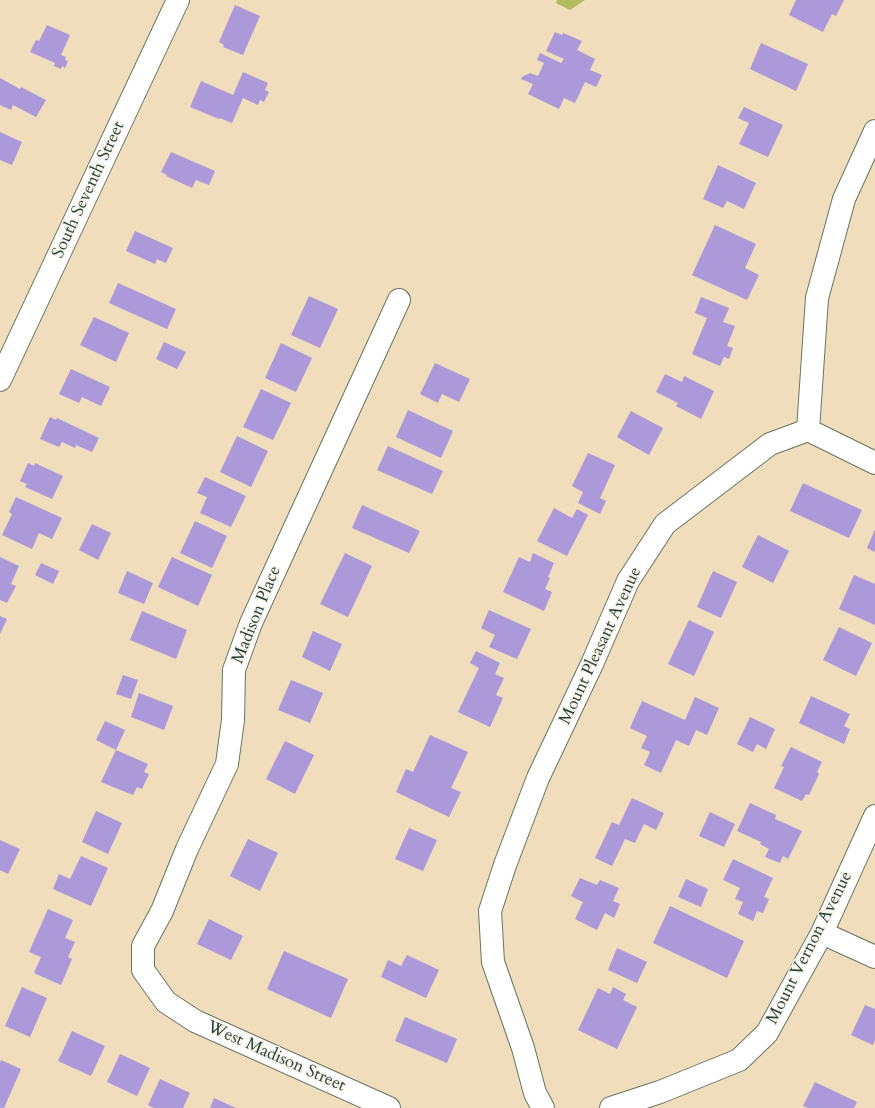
<!DOCTYPE html>
<style>
body{margin:0}
canvas{display:block;background:#efddbb}
</style>
<canvas width="875" height="1108"></canvas>
<script>
const ctx = document.querySelector('canvas').getContext('2d');
ctx.lineJoin = 'round';
function paint(path, color) { ctx.fillStyle = color; ctx.fill(path, 'evenodd'); }
const shape = rows => new Path2D(rows.map(r => 'M' + r).join(''));
function strokePath(path, color, width, dash) { ctx.strokeStyle = color; ctx.lineWidth = width; ctx.lineCap = dash ? 'butt' : 'round'; ctx.setLineDash(dash || []); ctx.stroke(path); }
function label(font, color, halo, rows, align = 'center') {
  ctx.font = font + ' Cardo,serif'; ctx.lineWidth = 3; ctx.setLineDash([]); ctx.textBaseline = 'middle'; ctx.strokeStyle = halo; ctx.fillStyle = color; for (const [text, x, y, turn = 0] of rows) {
    ctx.save(); ctx.translate(x, y); ctx.rotate((+turn || 0) * Math.PI / 180); ctx.textAlign = isNaN(turn) ? turn : align; if (halo) ctx.strokeText(text, 0, 0); ctx.fillText(text, 0, 0); ctx.restore();
  }
}
paint(shape([
 [557,0,585,0,570,10,556,3]
]), '#b0bc5e');
paint(shape([
 [796,0,844,0,836,16,832,14,823,32,789,15],
 [235,5,260,16,243,55,223,47,224,45,219,42],
 [47,25,70,35,61,55,66,57,65,60,68,61,65,68,62,66,61,69,54,66,55,63,30,52,36,40,39,41],
 [555,32,562,35,563,33,582,41,577,50,595,59,590,70,602,75,596,87,585,82,575,103,564,98,559,109,528,94,533,84,521,79,522,77,530,73,538,76,544,63,537,60,540,53,561,63,564,59,546,51],
 [761,43,808,64,796,91,750,69],
 [243,72,268,83,265,90,269,92,264,102,260,100,258,105,243,98,232,123,220,118,219,119,190,107,201,81,233,95],
 [0,78,20,89,21,87,46,100,36,117,13,105,11,110,0,105],
 [744,107,783,125,768,157,739,144,749,123,738,118],
 [0,132,22,142,12,165,0,160],
 [171,152,215,171,209,185,196,180,192,188,166,176,167,175,161,172],
 [718,165,756,183,744,209,727,201,723,208,703,199],
 [715,225,756,244,745,268,759,275,747,300,692,275],
 [135,231,173,248,166,263,157,259,155,264,126,251],
 [118,283,176,309,167,329,109,303],
 [309,296,338,309,320,348,291,335],
 [701,297,729,308,723,322,735,326,727,346,733,348,729,359,724,357,720,366,692,354,707,318,695,313],
 [94,317,129,333,116,362,80,345],
 [164,342,186,352,177,369,156,359],
 [281,343,312,358,296,392,265,378],
 [435,363,470,379,459,402,442,394,438,403,420,394],
 [71,369,110,387,101,406,82,397,79,403,59,394],
 [665,374,682,382,684,376,714,391,701,419,676,406,678,403,656,392],
 [261,389,291,403,273,440,243,427],
 [408,410,453,431,441,458,396,437],
 [631,411,663,428,649,455,617,437],
 [50,417,56,420,57,418,99,438,92,452,76,445,75,448,62,442,59,447,40,439],
 [237,436,268,451,251,487,220,472],
 [388,446,443,471,432,494,377,470],
 [588,453,615,465,600,498,606,501,600,514,578,503,583,492,572,486],
 [28,463,34,466,35,463,63,476,52,499,25,487,27,484,20,481],
 [205,477,246,496,231,527,200,513,207,497,197,493],
 [803,483,862,510,849,538,790,511],
 [16,497,62,518,52,539,39,533,32,549,2,535,12,514,9,512],
 [362,505,420,531,409,553,352,528],
 [554,508,572,518,577,509,588,515,567,556,537,541],
 [195,521,227,536,212,568,180,553],
 [92,524,111,533,98,560,79,550],
 [875,529,875,552,867,548],
 [758,535,789,551,773,583,742,567],
 [345,553,372,566,348,617,320,604],
 [533,553,554,563,548,577,550,578,545,589,552,592,544,611,503,592,519,557,530,562],
 [0,557,19,566,11,584,16,586,7,603,0,600],
 [172,557,212,575,198,606,158,587],
 [41,563,59,571,53,584,35,575],
 [127,571,153,583,144,604,118,593],
 [713,571,737,582,721,618,697,607],
 [854,575,875,584,875,625,839,609],
 [489,610,531,629,517,659,489,647,495,635,481,628],
 [142,611,187,630,176,659,130,640],
 [0,616,7,619,0,634],
 [689,620,714,632,694,676,668,664],
 [839,627,872,643,856,676,823,660],
 [313,631,342,644,330,671,302,657],
 [476,651,500,663,495,674,504,678,496,695,503,698,490,727,458,712,479,668,470,663],
 [123,675,138,680,131,699,116,694],
 [291,680,323,693,310,723,278,710],
 [139,693,173,706,164,730,131,717],
 [811,696,850,714,844,726,850,729,844,744,799,723],
 [695,697,719,708,707,735,696,730,689,746,676,740,661,773,644,765,650,752,641,748,647,736,630,728,642,701,685,720],
 [750,717,775,729,766,749,757,744,753,752,737,744],
 [105,721,125,730,116,750,96,740],
 [430,735,468,752,451,788,461,792,449,817,396,792,406,769,413,772],
 [285,741,314,755,295,794,266,779],
 [791,747,822,762,817,772,819,774,809,795,806,794,802,801,774,788,784,767,781,766],
 [116,750,148,764,144,772,149,774,142,789,137,787,133,795,101,782],
 [632,798,664,813,656,830,644,824,635,843,625,839,612,866,595,858,612,822,619,825],
 [750,803,776,815,775,819,802,831,788,859,783,856,780,863,765,857,769,849,760,844,761,842,737,831],
 [96,811,122,823,108,854,82,842],
 [710,812,735,824,724,847,699,836],
 [409,828,437,840,423,871,395,859],
 [248,839,278,853,260,891,230,876],
 [0,840,20,849,8,874,0,870],
 [81,856,108,868,91,906,53,889,59,874,70,879],
 [733,859,773,878,764,897,769,899,763,913,757,911,753,921,738,914,743,902,735,899,740,888,723,880],
 [580,878,597,885,600,880,619,888,613,901,620,904,614,918,605,913,597,930,575,919,583,902,571,896],
 [686,879,708,889,701,907,678,897],
 [670,906,744,941,727,978,653,943],
 [48,909,73,920,65,938,75,942,68,957,72,959,61,985,34,973,41,957,29,952],
 [209,919,243,936,231,960,197,944],
 [617,948,647,962,637,983,608,970],
 [284,951,348,979,331,1018,267,989],
 [407,955,439,970,426,998,381,977,388,960,401,966],
 [22,987,47,998,30,1037,5,1026],
 [613,987,626,994,623,1000,637,1007,617,1049,578,1030,598,988,610,994],
 [865,1005,875,1009,875,1040,873,1045,851,1035],
 [405,1017,457,1039,447,1063,395,1041],
 [72,1031,105,1046,91,1076,58,1061],
 [120,1054,150,1068,137,1096,107,1082],
 [1,1060,21,1069,4,1108,0,1108,0,1062],
 [160,1079,190,1093,183,1108,154,1108,148,1105],
 [815,1082,857,1102,854,1108,808,1108,803,1106],
 [214,1098,236,1108,210,1108]
]), '#ab99da');
const minor = shape([
 [808,430,817,298,844,199,875,131],
 [808,430,875,463],
 [822,933,875,957],
 [389,1108,195,1021,166,1002,143,970,143,946,162,911,187,849,227,764,233,720,234,670,251,623,399,300],
 [543,1108,535,1093,523,1048,493,962,490,911,505,865,538,778,592,664,628,581,665,524,770,444,808,430],
 [611,1108,660,1092,739,1060,767,1033,822,933,875,816]
]);
const tertiary = shape([
 [0,380,178,0]
]);
strokePath(minor, '#687563', 24);
strokePath(tertiary, '#687563', 24);
strokePath(minor, '#fff', 22);
strokePath(tertiary, '#fff', 22);
label('17px', '#1f3d34', '#f7f3e8', [
 ["South Seventh Street",89,190,-65],
 ["Madison Place",257,615,-68],
 ["Mount Pleasant Avenue",601,646,-65],
 ["Mount Vernon Avenue",810,948,-63],
 ["West Madison Street",276,1057,24]
]);
</script>
